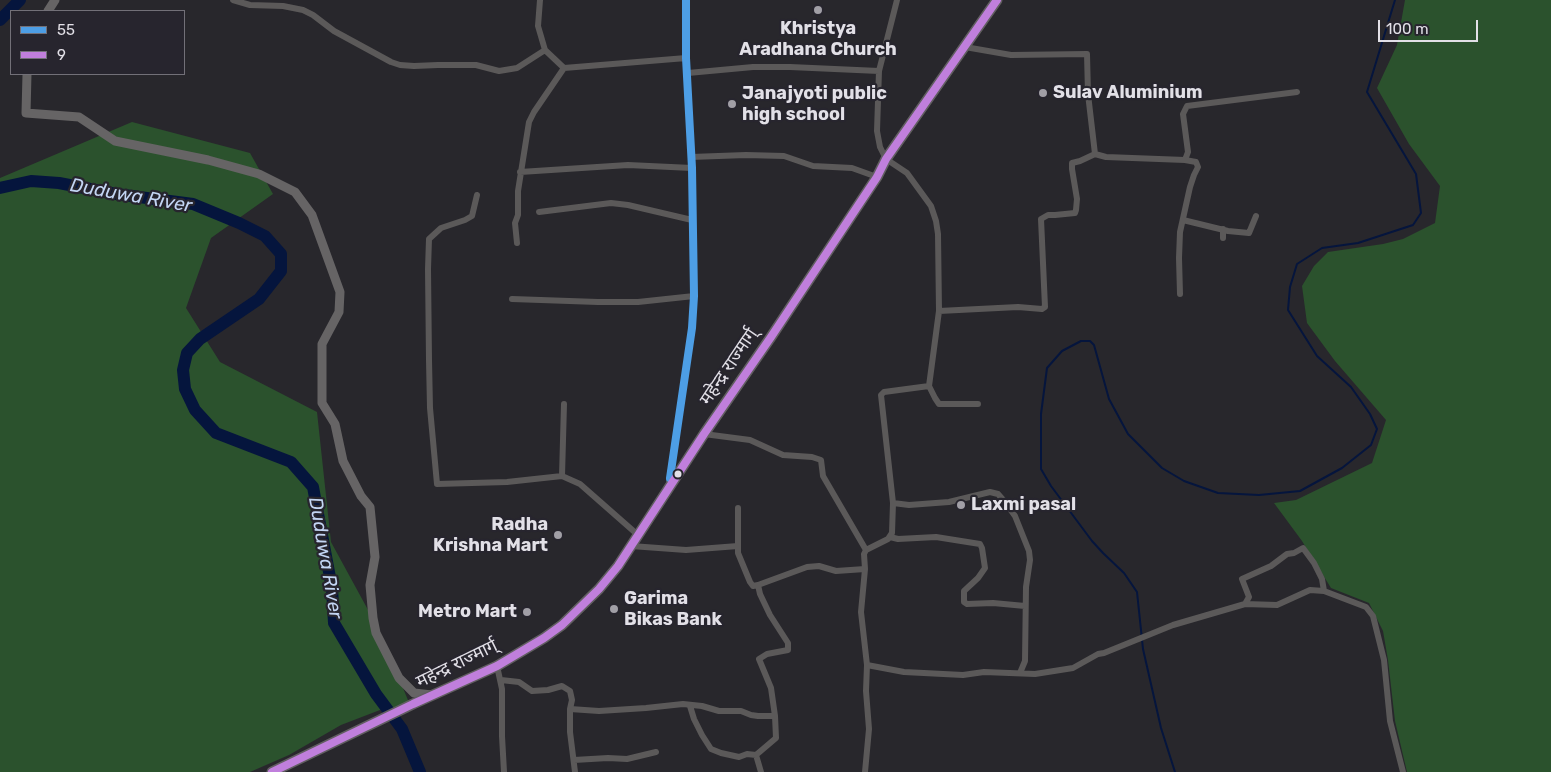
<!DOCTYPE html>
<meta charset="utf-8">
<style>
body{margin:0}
#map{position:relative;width:1551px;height:772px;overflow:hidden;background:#28272c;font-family:Rubik,sans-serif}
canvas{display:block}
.legend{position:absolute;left:10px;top:10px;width:175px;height:65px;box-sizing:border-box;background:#27252e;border:1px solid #727078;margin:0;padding:6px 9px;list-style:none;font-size:15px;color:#e2e0e7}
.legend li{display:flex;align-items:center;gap:10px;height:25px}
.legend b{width:25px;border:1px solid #727078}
.scale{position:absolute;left:1378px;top:20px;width:100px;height:22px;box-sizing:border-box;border:2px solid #e2e0e7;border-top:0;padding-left:6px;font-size:15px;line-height:18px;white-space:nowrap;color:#e2e0e7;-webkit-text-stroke:4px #27252e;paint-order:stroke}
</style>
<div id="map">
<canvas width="1551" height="772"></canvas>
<ul class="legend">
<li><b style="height:6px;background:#4d9ee5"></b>55</li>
<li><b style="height:6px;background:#c07fdc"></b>9</li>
</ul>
<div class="scale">100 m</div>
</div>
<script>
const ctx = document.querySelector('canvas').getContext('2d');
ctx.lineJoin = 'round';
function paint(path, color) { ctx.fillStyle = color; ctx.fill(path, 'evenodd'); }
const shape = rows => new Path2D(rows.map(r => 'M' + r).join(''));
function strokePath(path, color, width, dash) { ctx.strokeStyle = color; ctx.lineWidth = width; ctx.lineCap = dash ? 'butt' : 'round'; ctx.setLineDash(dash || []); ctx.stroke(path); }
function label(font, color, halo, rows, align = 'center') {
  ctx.font = font + ' Rubik,"Noto Sans Devanagari",sans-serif'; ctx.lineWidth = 4.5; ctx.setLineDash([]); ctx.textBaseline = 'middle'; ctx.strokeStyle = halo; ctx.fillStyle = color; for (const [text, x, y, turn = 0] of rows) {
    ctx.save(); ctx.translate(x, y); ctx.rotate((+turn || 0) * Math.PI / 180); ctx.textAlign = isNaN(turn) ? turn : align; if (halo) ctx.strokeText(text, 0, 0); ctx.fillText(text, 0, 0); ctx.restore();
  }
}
paint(shape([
 [1405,0,1551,0,1551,772,1407,772,1395,721,1388,660,1383,631,1369,603,1331,588,1302,541,1274,503,1296,500,1372,463,1386,420,1335,361,1307,323,1302,286,1314,266,1328,252,1383,244,1403,239,1435,223,1440,186,1409,144,1377,88,1397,45],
 [132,122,250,153,273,194,211,238,186,308,220,362,317,412,331,542,379,630,410,705,380,710,341,725,289,755,250,772,0,772,0,178]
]), '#2b522d');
strokePath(shape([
 [1175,772,1161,728,1143,649,1137,592,1124,573,1103,553,1092,541,1051,486,1041,469,1041,414,1047,368,1062,351,1081,341,1090,341,1094,345,1109,399,1128,434,1162,468,1184,481,1218,493,1259,495,1300,491,1342,468,1371,445,1377,429,1370,414,1351,387,1317,356,1288,310,1290,287,1297,264,1322,248,1358,243,1413,225,1421,213,1416,174,1367,92,1395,0]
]), '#05153d', 2);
strokePath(shape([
 [0,20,20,0],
 [0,188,31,181,59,183,116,194,193,204,239,223,265,236,281,254,281,271,259,299,200,339,187,353,183,370,185,389,195,410,216,433,291,462,313,487,332,588,334,623,376,694,402,729,420,772]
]), '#05153d', 12);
strokePath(shape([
 [233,0,250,5,283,6,303,10,313,15,334,31,391,62,400,65,414,66,438,65,476,65,499,71,517,68,545,50],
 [540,0,538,26,545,50,564,68],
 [965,47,1011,55,1087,54,1088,94,1095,154],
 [688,73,753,67,790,67,879,71],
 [691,157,746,155,784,156,813,166,852,168,877,177],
 [1185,160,1188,152,1183,114,1187,106,1297,92],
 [520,172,628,165,692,168],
 [477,195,472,216,465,220,441,228,429,239,428,269,429,360,430,408,437,484,507,482,562,476,580,484,638,535],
 [539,212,611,203,628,205,692,220],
 [1183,220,1228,231,1249,233,1256,216],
 [1223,238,1223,229],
 [517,243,515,223,518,215,518,191,529,122,534,112,564,68,686,58],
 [512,299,598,302,638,302,694,296],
 [939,311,1018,307,1042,309,1045,307,1041,219,1048,215,1055,215,1075,213,1076,210,1077,199,1072,169,1072,163,1080,161,1095,154,1106,157,1185,160,1196,162,1198,167,1194,175,1190,187,1180,232,1179,258,1180,294],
 [929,386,935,398,939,404,978,404],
 [704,434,750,440,783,455,812,457,821,460,823,476,866,550],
 [562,476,564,404],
 [669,482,692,328,694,296,692,168,686,58,686,0],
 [893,503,909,505,949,502,990,492,998,494,1005,502,1015,516,1029,551,1030,560,1026,587,1025,661,1020,673],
 [738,508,738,553,750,582,753,586,758,585],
 [890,537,898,539,936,537,980,544,982,548,985,568,978,578,964,591,964,602,967,604,993,603,1025,606],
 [631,546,686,550,738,546],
 [1245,604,1277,605,1310,590,1324,591],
 [867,665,904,672,963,675,984,672,1035,674,1073,668,1098,654,1104,653,1173,625,1245,604,1249,597,1242,579,1271,566,1287,554,1294,553,1303,548,1314,563,1322,579,1324,591,1366,607,1373,616,1384,660,1390,721,1403,772],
 [497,666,502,689,502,736,504,772],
 [501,680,519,682,532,691,548,690,562,686,570,691,572,700,570,709,599,711,646,708,683,704,702,706,719,711,741,711,751,715,758,716,775,716],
 [690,706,694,719,702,735,711,749,721,753,739,757,747,754,756,755,761,772],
 [570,709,570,732,575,772],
 [756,755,776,738,775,716,771,688,759,659,767,654,788,650,788,643,770,615,760,594,758,585,807,567,819,566,836,571,865,569],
 [574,760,608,758,627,759,656,752],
 [865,772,869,729,866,691,867,665,861,612,865,569,864,554,866,550,888,539,892,533,893,503,881,395,884,392,929,386,939,311,938,234,936,221,931,206,907,173,886,159,880,147,877,131,879,71,897,0]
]), '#5b5959', 6);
strokePath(shape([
 [48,11,55,0],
 [27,74,26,113,79,117,115,141,208,160,259,174,295,192,312,215,340,292,339,312,322,344,322,403,335,424,343,461,361,496,370,507,375,557,370,585,373,618,376,633,399,678,414,693,432,695]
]), '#666465', 9);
strokePath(shape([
 [272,772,413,704,497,666,544,638,562,625,599,589,618,566,704,434,771,337,877,177,886,159,997,0]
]), '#615e61', 11);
strokePath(shape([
 [670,478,692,328,694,296,692,168,686,58,686,0]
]), '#4d9ee5', 8);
strokePath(shape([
 [272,772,413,704,497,666,544,638,562,625,599,589,618,566,704,434,771,337,877,177,886,159,997,0]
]), '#c07fdc', 8);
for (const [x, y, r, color] of [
 [818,10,5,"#a19fa6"],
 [1043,93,5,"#a19fa6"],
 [732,104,5,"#a19fa6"],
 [678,474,4.5,"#e2e0e7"],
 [961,505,5,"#a19fa6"],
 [558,535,5,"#a19fa6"],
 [614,609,5,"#a19fa6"],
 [527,612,5,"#a19fa6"]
]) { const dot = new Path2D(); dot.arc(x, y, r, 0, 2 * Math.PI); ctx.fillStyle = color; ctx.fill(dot); strokePath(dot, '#27252e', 2); }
label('bold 18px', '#e2e0e7', '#27252e', [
 ["Khristya",818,29,"center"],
 ["Aradhana Church",818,50,"center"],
 ["Sulav Aluminium",1053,93],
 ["Janajyoti public",742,94],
 ["high school",742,115],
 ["Laxmi pasal",971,505],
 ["Radha",548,525,"right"],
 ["Krishna Mart",548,546,"right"],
 ["Garima",624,599],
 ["Bikas Bank",624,620],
 ["Metro Mart",517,612,"right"]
], 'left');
label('18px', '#e2e0e7', '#27252e', [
 ["महेन्द्र राज्मार्ग्",729,367,-56],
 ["महेन्द्र राज्मार्ग्",457,664,-26]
]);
label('italic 19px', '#c3d5f3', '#27252e', [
 ["Duduwa River",131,196,10],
 ["Duduwa River",325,558,80]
]);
</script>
